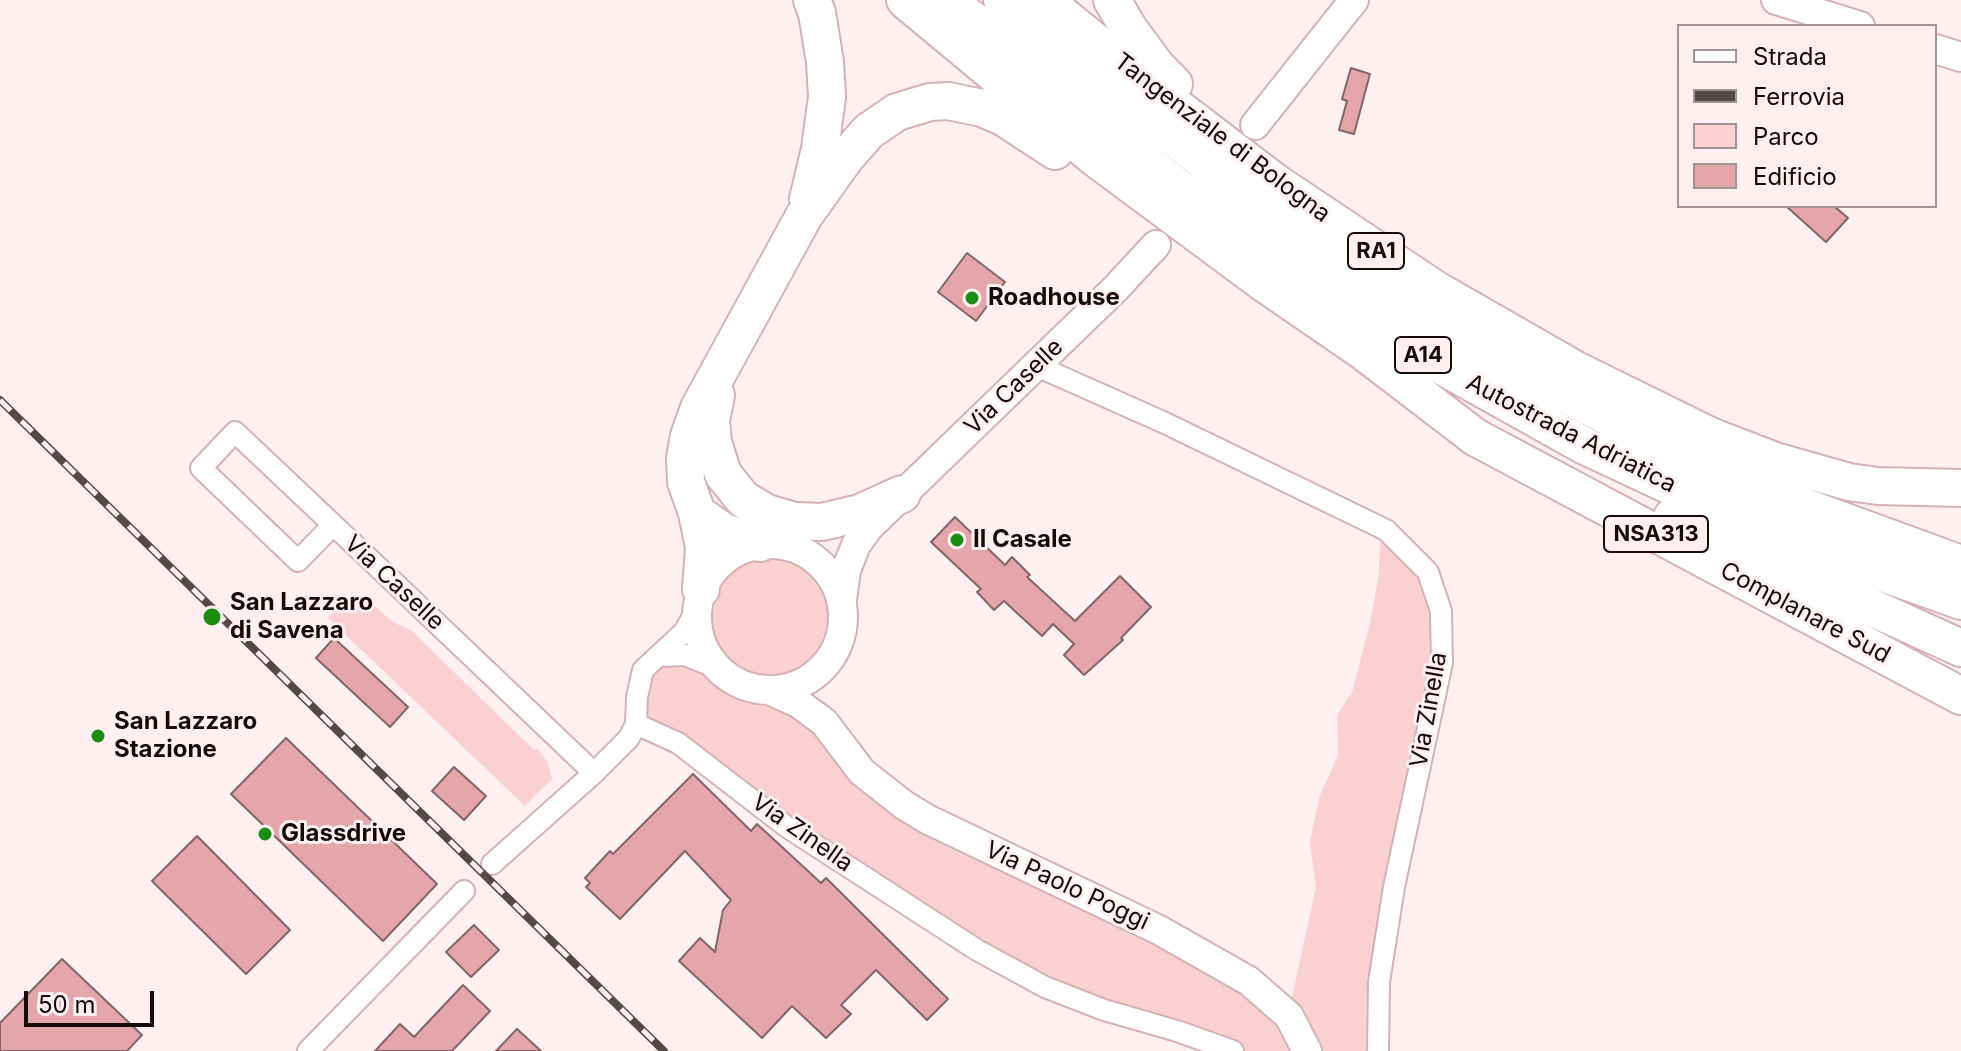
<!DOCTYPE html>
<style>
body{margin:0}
#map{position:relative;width:1961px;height:1051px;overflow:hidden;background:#fef0f1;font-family:Inter,sans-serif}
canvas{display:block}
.legend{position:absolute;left:1677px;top:24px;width:260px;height:184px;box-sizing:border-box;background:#fef0f1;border:2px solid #a19495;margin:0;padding:10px 14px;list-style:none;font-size:24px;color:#160a0b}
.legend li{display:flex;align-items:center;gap:16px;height:40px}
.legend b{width:40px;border:2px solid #a19495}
.scale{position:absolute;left:24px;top:991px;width:130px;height:36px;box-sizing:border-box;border:4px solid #160a0b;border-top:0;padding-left:10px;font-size:24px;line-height:28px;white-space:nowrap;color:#160a0b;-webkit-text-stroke:6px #fef0f1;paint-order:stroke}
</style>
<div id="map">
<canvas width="1961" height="1051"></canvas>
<ul class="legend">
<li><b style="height:10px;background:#fff"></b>Strada</li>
<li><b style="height:10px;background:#554849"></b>Ferrovia</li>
<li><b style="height:22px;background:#fad0d3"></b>Parco</li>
<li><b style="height:22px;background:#e4a6ab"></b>Edificio</li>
</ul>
<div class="scale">50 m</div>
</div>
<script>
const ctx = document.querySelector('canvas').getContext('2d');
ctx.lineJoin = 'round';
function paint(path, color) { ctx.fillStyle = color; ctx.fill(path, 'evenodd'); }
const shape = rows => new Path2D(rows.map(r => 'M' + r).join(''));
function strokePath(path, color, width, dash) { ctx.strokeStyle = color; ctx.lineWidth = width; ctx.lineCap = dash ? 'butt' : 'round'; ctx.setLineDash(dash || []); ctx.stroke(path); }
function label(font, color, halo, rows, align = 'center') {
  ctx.font = font + ' Inter,sans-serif'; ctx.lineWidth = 6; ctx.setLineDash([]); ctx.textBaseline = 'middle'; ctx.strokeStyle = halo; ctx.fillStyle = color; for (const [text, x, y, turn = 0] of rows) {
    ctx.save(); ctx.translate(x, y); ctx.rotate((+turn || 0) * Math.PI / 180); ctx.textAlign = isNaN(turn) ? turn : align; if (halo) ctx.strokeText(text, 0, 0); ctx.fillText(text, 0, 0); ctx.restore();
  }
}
paint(shape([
 [1386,530,1428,572,1441,611,1379,982,1378,1051,1233,1051,1045,987,658,732,638,710,652,661,717,668,733,680,754,689,769,690,862,772,1288,1016,1316,887,1310,842,1319,798,1338,755,1337,715,1352,692,1370,624,1379,573,1380,545],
 '711 617a59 59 0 1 1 118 0a59 59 0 1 1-118 0Z',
 [351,593,364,597,393,622,412,631,534,750,537,748,548,763,552,779,525,806,328,618]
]), '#fad0d3');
const building = shape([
 [1351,68,1370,74,1354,134,1339,130,1347,101,1342,99,1351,68],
 [1786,206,1834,206,1848,218,1826,242,1786,206],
 [967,253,1005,282,976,321,938,292,967,253],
 [955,517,1005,565,1012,557,1030,575,1027,577,1075,621,1120,576,1151,607,1121,638,1123,640,1084,675,1064,655,1074,644,1053,624,1042,636,1004,601,994,610,977,592,981,589,931,542,955,517],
 [334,638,408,707,390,727,316,658,334,638],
 [286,738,437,884,383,941,231,794,286,738],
 [454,767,486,796,464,820,432,791,454,767],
 [693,774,751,831,757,824,821,883,826,878,948,999,927,1020,876,970,841,1005,851,1014,826,1038,792,1006,762,1038,679,961,700,938,715,952,723,910,731,900,685,851,620,919,586,887,590,883,585,878,610,851,613,854,693,774],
 [197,836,290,930,246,974,152,881,197,836],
 [474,925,499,950,471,977,446,952,474,925],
 [62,959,142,1035,127,1051,0,1051,0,1023,62,959],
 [463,985,490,1011,452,1051,375,1051,400,1024,414,1037,463,985],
 [517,1029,541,1051,496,1051,517,1029]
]);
paint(building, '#e4a6ab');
strokePath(building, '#846567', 2);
const street = shape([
 [1037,366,1165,423,1386,530,1428,572,1441,611,1442,663,1394,887,1379,982,1378,1051],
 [333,525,298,561,201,468,235,432,361,551,594,773],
 [660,656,685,655,717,668],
 [636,724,678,743,787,827,977,950,1045,987,1104,1010,1177,1031,1233,1051],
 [492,864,594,773,629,738,636,724,637,697,643,670,684,632,696,611],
 [308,1051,464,891]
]);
const secondary = shape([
 [1776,0,1860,26],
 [1935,49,1961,57],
 [1255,125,1354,0],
 '697 617a73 73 0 1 1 146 0a73 73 0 1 1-146 0Z',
 [842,600,846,570,856,545,869,527,1115,289,1156,245],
 [769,690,798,703,824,722,862,772,904,805,927,819,1159,930,1249,981,1289,1016,1307,1051]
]);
const highway = shape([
 [905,0,1095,158,1265,284,1364,352,1475,437,1961,696],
 [948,0,1175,185,1323,292,1431,360,1585,446,1679,490,1813,548,1961,601],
 [1002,0,1237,188,1321,248,1468,341,1610,418,1694,459,1794,503,1961,564],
 [1044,0,1157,92,1275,182,1435,289,1578,371,1710,436,1775,461,1849,482,1878,486,1961,488],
 [1112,0,1129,29,1157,67,1174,84],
 [808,199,820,149,827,97,825,62,817,13,812,0],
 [716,395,711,421,713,442,723,474,743,499,767,513,794,521,822,522,860,513,902,494],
 [697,513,724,532,760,543],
 [1672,517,1961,648],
 [701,589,704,547,697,513,686,482,685,458,689,436,699,408,804,216,846,157,869,131,897,112,930,102,948,101,982,108,1003,117,1055,151]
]);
strokePath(street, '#d4b2b4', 24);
strokePath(secondary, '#d4b2b4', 32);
strokePath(highway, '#d4b2b4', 40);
strokePath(street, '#fff', 20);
strokePath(secondary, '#fff', 28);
strokePath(highway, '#fff', 36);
const rail = shape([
 [0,400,664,1051]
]);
strokePath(rail, '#554849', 8);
strokePath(rail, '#fef0f1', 5, [15]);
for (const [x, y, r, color] of [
 [972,298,8,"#1b8d13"],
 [957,540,8,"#1b8d13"],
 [212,617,10,"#1b8d13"],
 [98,736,8,"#1b8d13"],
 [265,834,8,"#1b8d13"]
]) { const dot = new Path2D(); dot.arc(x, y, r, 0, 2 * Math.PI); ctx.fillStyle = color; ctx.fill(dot); strokePath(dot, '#fef0f1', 3); }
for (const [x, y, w] of [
 [1376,251,56],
 [1423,355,56],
 [1656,534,104]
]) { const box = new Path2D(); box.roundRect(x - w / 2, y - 18, w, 36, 6); ctx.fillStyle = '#fef0f1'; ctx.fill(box); strokePath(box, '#160a0b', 2); }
label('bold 22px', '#160a0b', null, [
 ["RA1",1376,251],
 ["A14",1423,355],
 ["NSA313",1656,534]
]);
label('24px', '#160a0b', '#fef0f1', [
 ["Tangenziale di Bologna",1222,138,37],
 ["Via Caselle",1014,387,-44],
 ["Autostrada Adriatica",1571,434,27],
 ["Via Caselle",394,583,43],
 ["Complanare Sud",1805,613,28],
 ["Via Zinella",1429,710,-80],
 ["Via Zinella",802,833,35],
 ["Via Paolo Poggi",1067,886,25]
]);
label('bold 24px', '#160a0b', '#fef0f1', [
 ["Roadhouse",988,298],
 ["Il Casale",973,540],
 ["San Lazzaro",230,603],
 ["di Savena",230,631],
 ["San Lazzaro",114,722],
 ["Stazione",114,750],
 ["Glassdrive",281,834]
], 'left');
</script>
